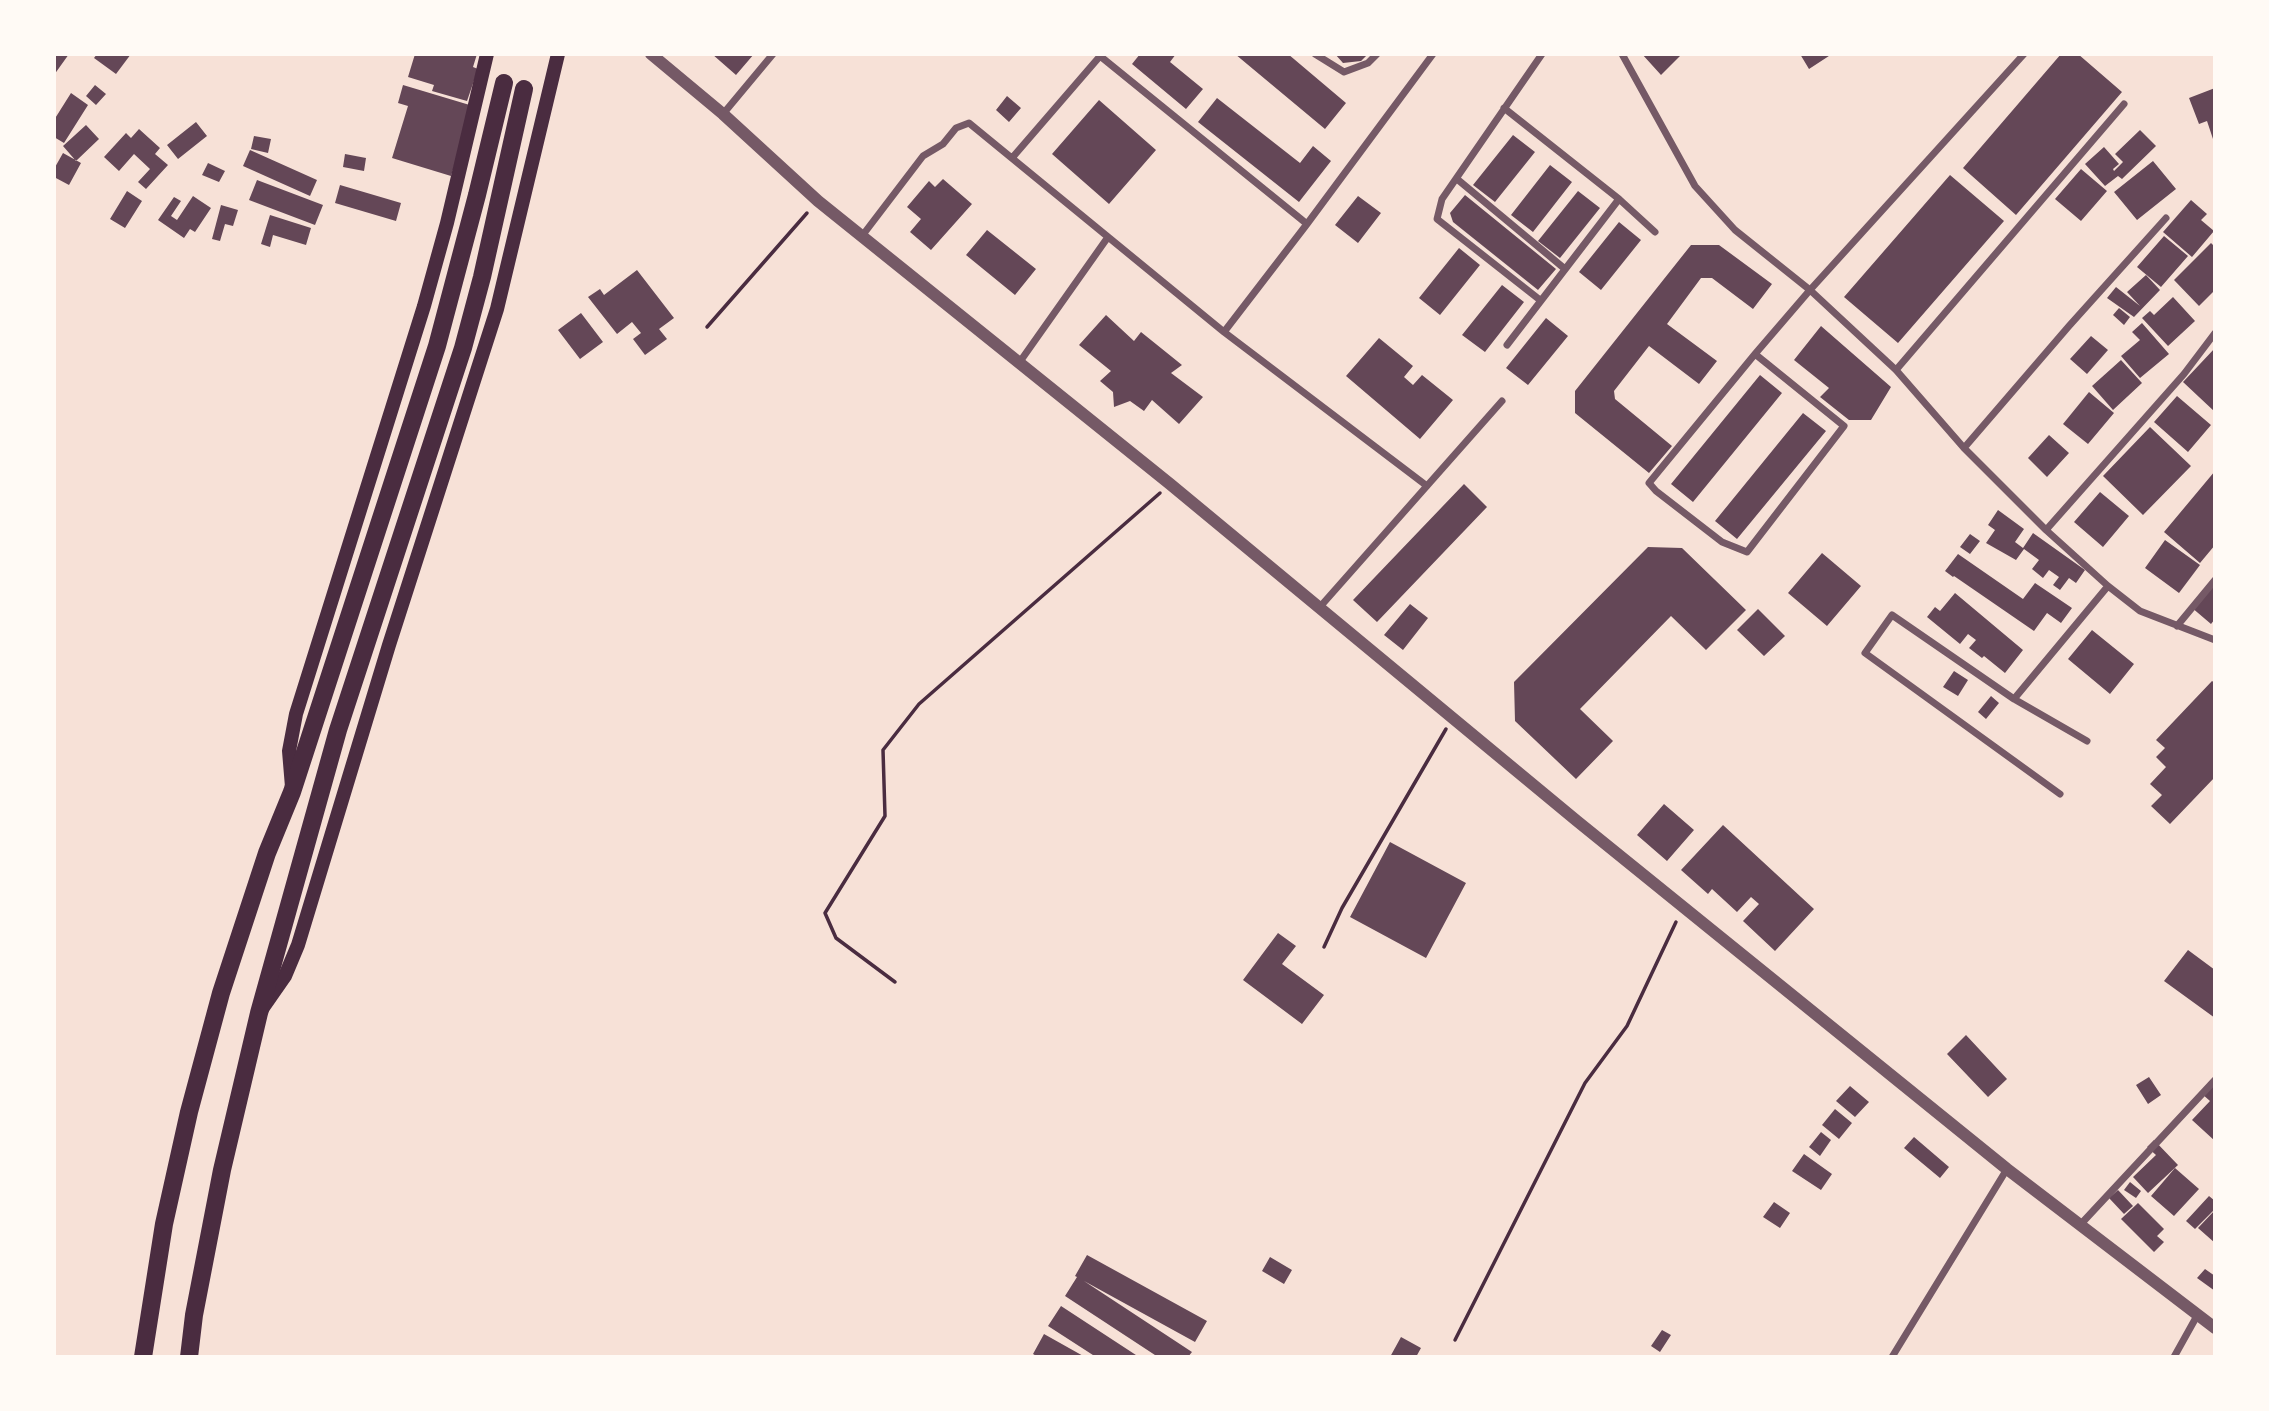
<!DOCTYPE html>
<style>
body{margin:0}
#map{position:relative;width:2269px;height:1411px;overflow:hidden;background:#f7e1d7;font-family:"Noto Sans",sans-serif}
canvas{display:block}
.frame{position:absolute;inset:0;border:56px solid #fffaf5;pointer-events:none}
</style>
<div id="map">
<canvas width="2269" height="1411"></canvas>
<div class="frame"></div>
</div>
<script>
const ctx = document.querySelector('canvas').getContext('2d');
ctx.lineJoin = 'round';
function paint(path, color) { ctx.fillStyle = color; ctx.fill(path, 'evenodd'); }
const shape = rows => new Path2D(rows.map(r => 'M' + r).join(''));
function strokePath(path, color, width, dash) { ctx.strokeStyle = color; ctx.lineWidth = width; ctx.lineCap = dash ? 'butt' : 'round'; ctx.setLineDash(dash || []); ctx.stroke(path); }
paint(shape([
 [54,54,69,54,54,75],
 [97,54,131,54,116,74,94,58],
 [415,54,477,54,473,67,478,69,467,101,432,91,434,85,408,77],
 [712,54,754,54,736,75],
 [1140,54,1176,54,1170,62,1203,89,1186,109,1132,64],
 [1235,54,1288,54,1346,103,1325,129],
 [1335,54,1368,54,1361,61,1343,63],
 [1642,54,1682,54,1661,75],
 [1800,54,1832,54,1809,69],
 [2061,54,2078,54,2122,92,2016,215,1963,168],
 [95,85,106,94,96,105,86,96],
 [403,85,473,106,451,176,392,158,408,106,398,103],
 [2215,88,2215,142,2214,142,2207,121,2199,124,2189,98],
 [71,93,88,105,64,143,54,137,54,120],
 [1007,96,1021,108,1009,122,996,110],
 [1217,98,1300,163,1313,146,1331,161,1299,202,1198,122],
 [1099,100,1156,150,1109,204,1052,154],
 [196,122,207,136,178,159,167,145],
 [86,125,99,139,76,161,63,146],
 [139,129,160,148,155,154,168,165,146,189,138,182,150,169,134,154,119,171,104,157,126,133,131,138],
 [2140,130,2156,146,2122,179,2118,176,2105,186,2085,164,2104,147,2119,164,2113,169,2114,171,2123,162,2115,154],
 [1513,135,1535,152,1495,202,1473,185],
 [254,136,271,139,268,153,251,149],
 [250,150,317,180,310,196,243,166],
 [63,153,81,163,69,185,54,177,54,169],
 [345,154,366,158,364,171,343,167],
 [2153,161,2176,189,2137,220,2114,192],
 [208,163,225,171,219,182,202,175],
 [1550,165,1572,182,1533,232,1511,215],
 [2081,169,2107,191,2081,221,2055,199],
 [1950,175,2004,221,1898,343,1844,297],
 [943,179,972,204,931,250,910,232,921,219,907,207,929,181,935,187],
 [257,180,323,205,315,225,249,200],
 [340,185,401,203,396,221,335,203],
 [127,191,142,201,125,228,110,219],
 [1578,191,1600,208,1560,258,1538,241],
 [1465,195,1556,269,1538,290,1453,222,1450,213],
 [193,196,211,208,195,232,190,229,184,238,158,220,174,197,181,201,171,216,177,220],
 [1358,196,1381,213,1358,243,1335,225],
 [2191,200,2207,214,2201,220,2214,231,2192,257,2163,232],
 [221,205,238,210,233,226,225,224,220,241,212,239],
 [270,215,311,228,306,245,273,235,270,247,261,244],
 [1619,222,1641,240,1601,290,1579,272],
 [987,230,1036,269,1015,295,966,255],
 [2164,236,2188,256,2161,287,2137,267],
 [2211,243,2215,247,2215,290,2199,306,2174,280],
 [1691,245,1719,245,1772,284,1753,309,1712,278,1701,278,1667,324,1717,361,1699,384,1649,346,1614,391,1615,399,1672,446,1649,473,1575,413,1575,391],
 [1459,248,1480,265,1440,315,1419,298],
 [637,270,674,318,659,329,667,339,645,355,633,339,641,333,632,322,617,334,588,297,600,289,604,295],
 [2146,275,2160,290,2134,317,2107,298,2116,287,2140,306,2127,292],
 [1502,285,1524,302,1485,352,1462,335],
 [2173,297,2195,321,2168,346,2142,318,2150,311,2154,315],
 [2119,308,2130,317,2124,325,2113,315],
 [581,313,603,342,580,359,558,330],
 [1106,315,1134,341,1141,332,1182,365,1171,373,1203,397,1179,424,1152,400,1144,411,1130,401,1114,407,1113,392,1100,381,1111,371,1079,345],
 [1546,318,1568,336,1528,385,1506,368],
 [2142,323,2169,354,2140,378,2121,356,2140,340,2132,332],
 [1821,326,1891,387,1871,420,1849,420,1820,397,1829,388,1794,360],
 [2091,336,2108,350,2087,374,2070,359],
 [1379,338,1413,366,1404,377,1413,385,1422,375,1453,400,1420,439,1346,376],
 [2215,348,2215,412,2183,382],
 [2121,360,2142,383,2113,410,2092,386],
 [1760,375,1782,393,1693,502,1671,484],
 [2089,392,2114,413,2088,444,2063,424],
 [2177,396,2211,425,2188,452,2154,422],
 [1803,413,1826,431,1737,539,1715,521],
 [2150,427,2191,466,2143,515,2103,476],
 [2049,435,2069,453,2047,477,2028,458],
 [2215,471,2215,545,2200,563,2164,532],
 [1464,484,1487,507,1377,622,1353,600],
 [2100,492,2129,516,2103,547,2074,522],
 [1998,510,2024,529,2015,542,2023,548,2033,533,2085,570,2076,583,2069,578,2060,590,2053,585,2059,577,2049,570,2043,578,2032,569,2039,560,2024,549,2016,560,1986,543,1995,530,1988,525],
 [1970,534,1980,541,1970,554,1960,547],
 [2165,540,2200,565,2179,593,2145,568],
 [1648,547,1682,548,1746,610,1706,650,1671,616,1580,709,1613,741,1576,779,1515,721,1514,682],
 [1822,553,1861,586,1827,626,1788,593],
 [1958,554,2023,599,2035,583,2072,608,2061,623,2047,613,2034,631,1954,576,1953,577,1945,571],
 [2215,580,2215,619,2211,624,2191,607],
 [1955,593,2023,650,2005,673,1984,656,1982,658,1969,648,1976,640,1968,634,1960,644,1927,617,1935,607,1940,611],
 [1410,604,1428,618,1403,650,1384,635],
 [1758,609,1785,636,1764,656,1737,630],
 [2092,630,2134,664,2110,694,2068,659],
 [1954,671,1968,680,1958,696,1943,687],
 [2212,681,2215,683,2215,777,2170,824,2151,806,2162,795,2150,784,2166,767,2156,757,2165,748,2156,740],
 [1991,696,1999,703,1986,719,1978,712],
 [1664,804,1694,830,1667,861,1637,835],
 [1723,825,1814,909,1775,951,1743,921,1759,904,1751,897,1737,912,1712,889,1708,894,1681,870],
 [1390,842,1466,883,1426,958,1350,917],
 [1278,933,1296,946,1282,964,1324,995,1302,1024,1243,980],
 [2188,950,2215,970,2215,1018,2164,981],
 [1966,1035,2007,1079,1988,1097,1947,1054],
 [2149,1077,2161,1095,2148,1104,2136,1085],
 [2215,1080,2215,1141,2192,1120,2210,1101,2202,1094],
 [1850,1086,1869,1102,1855,1117,1836,1101],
 [1835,1109,1852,1123,1839,1139,1822,1125],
 [1821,1132,1831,1140,1820,1156,1809,1147],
 [1914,1137,1949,1167,1940,1178,1904,1148],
 [2154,1140,2178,1165,2148,1193,2133,1177,2156,1155,2147,1147],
 [1804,1154,1832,1174,1821,1190,1792,1171],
 [2175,1168,2199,1189,2174,1216,2151,1196],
 [2130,1182,2141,1191,2136,1198,2124,1190],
 [2118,1190,2133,1206,2124,1214,2109,1198],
 [2209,1196,2215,1201,2215,1209,2195,1229,2186,1221],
 [1774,1202,1790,1213,1780,1228,1763,1217],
 [2138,1203,2164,1229,2157,1236,2164,1242,2154,1252,2121,1219],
 [2215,1210,2215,1243,2198,1228],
 [1087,1255,1207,1321,1195,1342,1084,1281,1192,1352,1188,1357,1158,1357,1065,1296,1077,1277,1075,1276],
 [1270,1257,1292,1270,1284,1284,1262,1271],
 [2205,1269,2215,1276,2215,1291,2197,1278],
 [1061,1306,1139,1357,1096,1357,1048,1326],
 [1662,1330,1671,1335,1660,1352,1651,1346],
 [1044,1334,1085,1357,1038,1357,1033,1354],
 [1401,1337,1421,1348,1416,1357,1390,1357]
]), '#644757');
strokePath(shape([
 [707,327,807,213],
 [1324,947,1342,908,1446,729],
 [895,982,836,938,825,913,885,816,883,750,919,704,1160,493],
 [1455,1340,1585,1083,1627,1026,1676,922]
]), '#4a2c40', 3.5);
strokePath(shape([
 [1315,54,1344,72,1368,63,1377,54],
 [1622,54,1695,186,1735,230,1810,290,1896,370,1964,448,2046,530,2108,586,2140,611,2215,640],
 [1100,56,1307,224],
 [1504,108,1619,199,1655,232],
 [723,114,773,54],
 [1012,158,1101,55],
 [1457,179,1565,269],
 [862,236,923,156,943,144,956,128,969,123,1224,332,1427,486],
 [1540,300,1437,219,1442,199,1542,54],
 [1224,332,1307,224,1433,54],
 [1507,345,1619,199],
 [1755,354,1844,426,1747,552,1722,542,1656,491,1649,483,1755,354,1810,290,2024,54],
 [1019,363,1108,237],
 [1896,370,2124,104],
 [1964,448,2069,326,2166,218],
 [2046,530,2184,374,2215,333],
 [1319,608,1502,401],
 [2177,626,2215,580],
 [2014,699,2108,586],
 [2060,794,1865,653,1892,615,2014,699,2087,741],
 [2080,1225,2215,1080],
 [1892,1357,2007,1169],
 [2174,1357,2198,1314]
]), '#755966', 7);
strokePath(shape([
 [651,54,723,114,818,201,1170,484,1577,821,2007,1169,2215,1328]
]), '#755966', 12);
strokePath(shape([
 [292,787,289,751,296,714,424,306,447,223,487,54],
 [262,1009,285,976,298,945,389,645,497,309,558,54]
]), '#4a2c40', 14);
strokePath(shape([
 [143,1357,164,1224,189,1112,221,993,267,853,292,792,437,346,477,195,504,83],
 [189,1357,194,1315,222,1170,259,1013,338,730,463,348,482,277,524,89]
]), '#4a2c40', 18);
</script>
